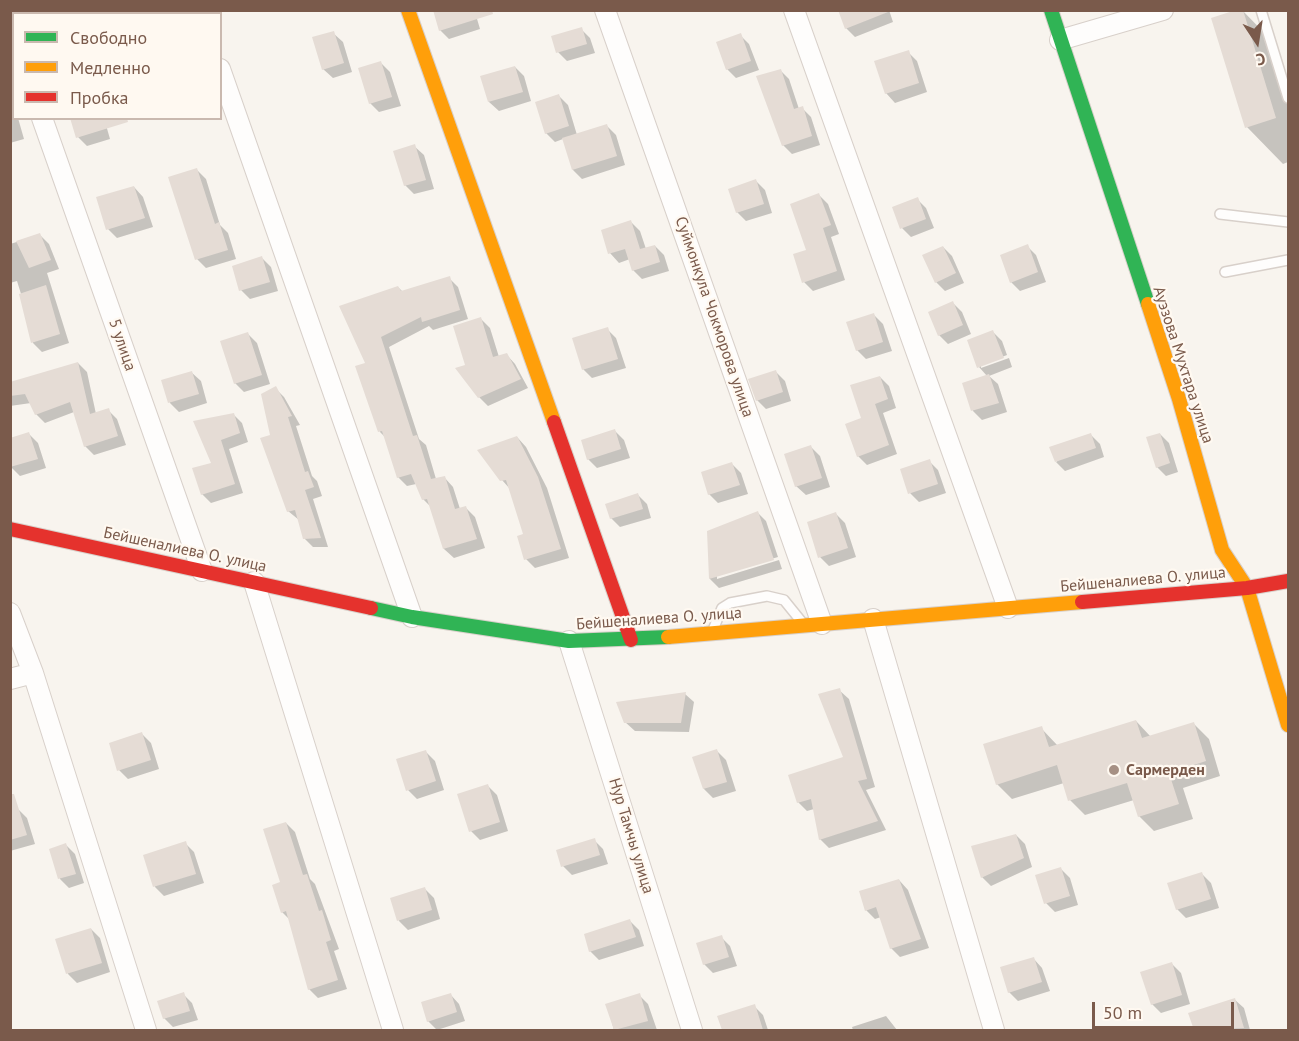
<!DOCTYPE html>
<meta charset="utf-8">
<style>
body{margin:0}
#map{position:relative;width:1299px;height:1041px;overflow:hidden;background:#f8f4ee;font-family:"PT Sans",sans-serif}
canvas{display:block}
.frame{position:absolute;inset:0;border:12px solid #7a5a4b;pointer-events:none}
.legend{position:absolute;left:12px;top:12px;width:210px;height:108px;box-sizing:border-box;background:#fff9f1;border:2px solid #cab9af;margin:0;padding:8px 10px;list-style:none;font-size:18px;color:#7a5a4b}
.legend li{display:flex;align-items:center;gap:12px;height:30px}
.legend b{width:30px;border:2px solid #cab9af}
.north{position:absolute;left:1227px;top:12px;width:60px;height:60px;-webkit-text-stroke:4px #fff9f1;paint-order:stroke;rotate:168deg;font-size:16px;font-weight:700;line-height:24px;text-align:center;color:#7a5a4b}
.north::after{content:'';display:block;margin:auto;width:21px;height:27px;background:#7a5a4b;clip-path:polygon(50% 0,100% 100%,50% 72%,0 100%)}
.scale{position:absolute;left:1092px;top:1002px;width:142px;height:27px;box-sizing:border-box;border:3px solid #7a5a4b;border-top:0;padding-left:8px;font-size:18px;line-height:21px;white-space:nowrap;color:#7a5a4b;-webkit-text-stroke:4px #fff9f1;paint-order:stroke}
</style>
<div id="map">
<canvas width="1299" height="1041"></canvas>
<div class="frame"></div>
<ul class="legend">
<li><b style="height:8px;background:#30b455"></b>Свободно</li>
<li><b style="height:8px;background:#ff9f0a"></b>Медленно</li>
<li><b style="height:8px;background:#e5322d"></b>Пробка</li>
</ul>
<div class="north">С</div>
<div class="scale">50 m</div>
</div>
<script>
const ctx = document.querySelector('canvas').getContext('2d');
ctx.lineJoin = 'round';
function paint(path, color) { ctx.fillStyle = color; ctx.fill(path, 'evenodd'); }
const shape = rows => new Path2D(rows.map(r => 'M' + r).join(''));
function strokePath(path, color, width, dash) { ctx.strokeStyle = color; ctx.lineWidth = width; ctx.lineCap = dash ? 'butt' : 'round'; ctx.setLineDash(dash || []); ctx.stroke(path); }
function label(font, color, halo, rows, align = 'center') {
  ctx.font = font + ' "PT Sans",sans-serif'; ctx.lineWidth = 4.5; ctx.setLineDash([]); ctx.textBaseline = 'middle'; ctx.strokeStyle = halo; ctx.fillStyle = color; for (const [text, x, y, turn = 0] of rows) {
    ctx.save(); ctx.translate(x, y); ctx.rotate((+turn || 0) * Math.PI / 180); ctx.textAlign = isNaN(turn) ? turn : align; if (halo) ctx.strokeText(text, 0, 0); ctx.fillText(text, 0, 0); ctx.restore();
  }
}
paint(shape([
 [76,10,101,10,102,13,79,14],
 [839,10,889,10,893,22,855,37,846,28],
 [1242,10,1278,47,1288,80,1288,162,1283,164,1247,127],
 [475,12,480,29,449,39,440,30],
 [581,29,590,38,595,53,567,61,558,52],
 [333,33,343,42,352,72,333,78,323,69],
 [740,35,749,44,759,70,736,78,727,69],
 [908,52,917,61,927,92,895,103,886,93],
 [381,63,390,72,401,106,379,112,370,103],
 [515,67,524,76,531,101,499,111,489,102,482,77],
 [780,70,789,79,799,109,802,108,811,117,820,145,792,154,783,145],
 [559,96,568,105,577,135,607,126,616,135,625,165,582,179,573,170,563,139,555,142,546,133],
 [10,109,14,118,18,118,24,139,10,143],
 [104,118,110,139,87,146,78,137],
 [414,146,424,155,434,189,414,194,405,185],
 [197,170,206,179,220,225,228,233,236,259,206,268,197,259],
 [756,181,765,190,772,213,746,221,737,212],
 [134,187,143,197,153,227,117,238,108,229],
 [819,195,828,204,839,234,831,237,845,280,813,291,804,282],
 [917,199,926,208,934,228,911,237,902,228],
 [631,222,640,231,646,249,655,246,664,255,669,271,642,279,633,270,630,259,619,263,610,253],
 [40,235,49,244,59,269,47,273,69,343,42,352,33,343,27,324,30,323,17,281,10,283,10,244],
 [1027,246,1036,255,1046,282,1020,291,1011,282],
 [943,247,952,256,964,283,945,291,936,282],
 [262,258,271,267,278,291,250,299,241,290],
 [449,278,458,287,468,319,433,330,429,326,389,347,419,439,426,445,436,479,444,477,453,487,460,509,466,508,475,517,485,548,454,558,444,549,432,508,423,499,416,484,407,486,398,477,386,438,380,432,357,367,367,364,398,287,403,292],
 [953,303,962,312,971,334,948,344,939,335],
 [874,315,883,324,892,351,866,359,857,350],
 [481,319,490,328,499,357,506,354,515,364,528,388,488,406,479,397,467,366],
 [607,329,616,338,626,368,592,378,583,369],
 [993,332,1002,341,1007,355,981,365,981,368,1009,358,1012,367,989,376,998,384,1007,412,982,420,973,411,964,384,987,376,979,367],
 [248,334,257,343,270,384,244,392,235,383],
 [78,363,87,372,96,414,108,410,117,419,126,445,94,455,85,446,74,412,45,423,36,414,31,403,10,406,10,383],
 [191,372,201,381,207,403,179,412,170,403,163,381],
 [776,372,785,381,791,401,766,409,757,400],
 [880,377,889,386,896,408,883,413,897,454,867,465,858,456,863,419],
 [275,388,284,397,300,425,296,426,312,476,317,481,322,496,313,499,328,547,313,547,304,538,299,520,288,511,272,436],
 [233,414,242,423,248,442,229,449,243,493,211,503,202,494,213,464,195,422],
 [615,431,624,440,630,458,597,468,588,459],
 [29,434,38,443,46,468,20,476,11,467],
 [1160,434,1169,443,1178,472,1166,476,1157,467],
 [1091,435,1100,444,1104,457,1065,471,1056,462],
 [517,437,526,447,547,488,569,558,535,568,526,559,524,535,510,489,502,480],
 [811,447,820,456,830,487,806,495,796,486],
 [929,461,938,470,946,493,919,502,910,493],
 [732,464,741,473,748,494,718,503,709,494],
 [638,495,647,504,651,518,620,527,611,518],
 [757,512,766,521,778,557,717,575,717,579,779,560,782,569,719,588,710,579,708,532],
 [836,514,845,523,856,557,829,566,820,557],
 [839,690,849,699,875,787,866,790,886,830,829,848,820,839,814,809,807,811,798,802,845,758],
 [685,694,694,702,689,732,635,731,625,722],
 [1136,721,1151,737,1194,724,1209,739,1220,776,1183,788,1193,819,1154,831,1139,816,1134,800,1085,815,1070,800,1064,783,1012,799,997,784,1041,728,1058,746],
 [142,734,151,743,159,769,128,779,119,770],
 [425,751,435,761,444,790,417,799,408,790],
 [717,751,726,760,736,791,713,798,704,789,694,758],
 [488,786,497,795,508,831,480,840,471,831],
 [18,809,27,818,35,844,10,851,10,812],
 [286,823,295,832,310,879,315,884,339,949,334,951,347,989,318,998,309,989,290,920,282,912],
 [1016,835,1025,844,1032,867,991,886,982,877],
 [594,840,603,849,608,864,572,875,563,866],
 [185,843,194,852,204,883,164,896,155,887,145,856],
 [66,845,75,854,84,883,69,888,60,879,50,850],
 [1061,869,1070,878,1078,905,1055,912,1046,903],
 [1202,874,1211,883,1219,908,1186,918,1177,909],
 [899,880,908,890,929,948,900,957,891,948,881,917,875,919,866,910],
 [425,889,434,898,440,919,408,930,399,921,392,899],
 [630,921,639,930,644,946,599,960,590,951],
 [91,929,100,938,110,972,77,983,68,974,57,940],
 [721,937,730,946,737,966,713,973,704,964],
 [1033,958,1042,968,1050,991,1018,1001,1009,992],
 [1172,964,1181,973,1190,1004,1161,1013,1152,1004],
 [183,994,192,1003,198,1020,173,1027,164,1018],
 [450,994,459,1004,465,1021,437,1030,428,1021],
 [639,995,648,1004,657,1030,614,1030,607,1005],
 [1234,999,1244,1008,1250,1030,1195,1030,1190,1014],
 [754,1006,763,1015,768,1030,724,1030,719,1017],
 [886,1016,897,1030,853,1030,852,1027]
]), '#0003');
paint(shape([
 [433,10,492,10,493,14,439,31],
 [838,10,888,10,888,12,845,29],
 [1236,10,1243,10,1276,118,1245,128,1211,18],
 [582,27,587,44,556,53,551,36],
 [334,31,344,63,322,70,312,37],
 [741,33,751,61,726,70,716,42],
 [909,50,919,83,885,94,874,61],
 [381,61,392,97,369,104,358,68],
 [515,66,523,92,488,102,480,76],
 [781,69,794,109,803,106,812,136,782,146,756,76],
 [559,94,569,126,545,134,535,102],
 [70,118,127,118,128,122,76,138],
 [607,124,617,156,572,170,562,138],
 [415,144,426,180,404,186,393,151],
 [197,168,215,224,219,222,228,250,195,260,168,177],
 [756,179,764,204,736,213,728,189],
 [134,186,145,218,106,230,96,197],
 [819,193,831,225,823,228,837,271,802,283,793,254,806,250,790,204],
 [918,197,926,219,900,229,892,207],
 [631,220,640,249,655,245,660,262,632,271,625,249,608,254,601,230],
 [40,233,51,260,29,268,16,241],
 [1028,244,1038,272,1010,283,1000,255],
 [943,246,956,273,935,283,922,255],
 [262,256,270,282,239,291,232,266],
 [450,276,460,310,422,322,421,317,381,337,413,436,417,435,431,479,445,476,455,509,466,506,477,539,443,549,427,499,422,500,411,474,397,478,382,431,378,432,355,366,365,363,339,306,398,286,401,291],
 [46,285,60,334,31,343,19,294],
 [953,301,963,325,938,336,928,312],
 [874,313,883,342,856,351,846,322],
 [481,317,493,357,507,353,521,379,478,398,455,368,465,365,453,326],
 [608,327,618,359,582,370,572,338],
 [993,330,1004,358,977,368,967,340],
 [248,332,262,375,234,384,220,341],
 [78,362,90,414,109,408,118,436,84,447,70,402,35,415,25,394,10,396,10,382],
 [776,370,783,392,756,401,748,379],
 [192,371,199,394,168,403,161,380],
 [989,374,999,403,971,411,962,383],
 [880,376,888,399,875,404,889,445,857,457,845,424,861,418,850,385],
 [276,386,292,416,288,417,305,472,308,471,314,487,305,490,321,538,303,539,295,510,287,512,260,438,270,435,261,394],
 [234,413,240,433,221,440,235,484,201,495,192,468,211,463,193,421],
 [615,429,621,449,587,460,581,440],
 [29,432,38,459,10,467,10,438],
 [1091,433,1096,448,1055,462,1049,447],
 [1160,433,1170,463,1156,468,1146,437],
 [517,436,538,477,561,549,524,560,517,536,523,534,506,480,500,481,477,450],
 [811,445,822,478,795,487,784,454],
 [930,459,938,484,908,494,900,469],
 [732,462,740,485,708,495,701,472],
 [638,493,643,509,610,519,605,504],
 [758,511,774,560,709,579,707,531],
 [836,512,848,548,818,558,807,522],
 [840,688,867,779,858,781,878,821,819,840,811,799,797,803,788,775,843,757,818,694],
 [686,692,681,723,624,723,616,702],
 [1136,720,1142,738,1194,722,1206,761,1169,773,1179,804,1138,817,1127,783,1068,801,1057,765,996,785,983,744,1042,726,1049,747],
 [142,732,151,760,117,771,109,743],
 [717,749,727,782,703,789,692,757],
 [426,750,436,781,406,791,396,759],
 [488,784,500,822,469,832,457,794],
 [10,794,14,794,27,835,10,840],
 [286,822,303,875,307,874,319,911,322,910,331,940,326,942,338,980,308,990,286,911,281,913,272,885,280,882,263,829],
 [1016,834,1024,858,981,878,971,846],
 [595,838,600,855,561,867,556,850],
 [186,841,196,874,153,887,143,855],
 [66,843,76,874,58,879,49,849],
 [1061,867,1070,896,1044,904,1035,875],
 [1202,872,1211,899,1176,910,1167,883],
 [899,879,921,939,890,949,876,907,865,911,859,891],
 [425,887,432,910,397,921,390,898],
 [630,919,636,937,589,952,584,934],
 [91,928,102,963,66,974,55,939],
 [722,935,729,957,703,965,696,943],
 [1034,957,1042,982,1008,993,1000,967],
 [1172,962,1182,995,1151,1005,1140,972],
 [184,992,190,1011,163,1019,157,1001],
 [451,993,457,1012,427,1022,421,1002],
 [640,993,648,1021,614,1030,605,1004],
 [1235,998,1244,1028,1194,1030,1188,1013],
 [755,1004,763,1030,722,1030,717,1016]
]), '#e5dcd5');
const lane = shape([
 [1261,10,1288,98],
 [1220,214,1288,222],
 [1225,272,1288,260],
 [713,630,722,608,730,603,767,596,784,600,801,621]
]);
const street = shape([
 [200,10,201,14],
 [605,10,822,624],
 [794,10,1008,608],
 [10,29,14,38],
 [1060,40,1163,10],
 [220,69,412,617],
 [42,118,202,571],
 [254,582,393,1030],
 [10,613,33,673,146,1030],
 [873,619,994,1030],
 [569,641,692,1030],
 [10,679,33,673]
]);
const fast = shape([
 [1051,10,1148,304],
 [371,608,412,617,569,641,668,637]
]);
const slow = shape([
 [408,10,554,422],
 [1148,304,1179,399,1222,550,1247,588,1288,725],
 [668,637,1082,602]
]);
const jam = shape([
 [554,422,631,640],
 [10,529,371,608],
 [1082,602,1247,588,1288,581]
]);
strokePath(lane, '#d8d0ca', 12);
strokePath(street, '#d8d0ca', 22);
strokePath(fast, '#d8d0ca', 16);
strokePath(slow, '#d8d0ca', 16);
strokePath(jam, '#d8d0ca', 16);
strokePath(lane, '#fefdfc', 9);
strokePath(street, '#fefdfc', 20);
strokePath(fast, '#30b455', 14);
strokePath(slow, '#ff9f0a', 14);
strokePath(jam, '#e5322d', 14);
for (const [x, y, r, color] of [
 [1114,770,6,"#a69084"]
]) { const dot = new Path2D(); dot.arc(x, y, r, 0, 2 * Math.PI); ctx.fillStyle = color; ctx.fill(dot); strokePath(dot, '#fff9f1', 2); }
label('16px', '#7a5a4b', '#fff9f1', [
 ["Суймонкула Чокморова улица",714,317,71],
 ["5 улица",122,345,71],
 ["Ауэзова Мухтара улица",1183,365,72],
 ["Бейшеналиева О. улица",185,550,12],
 ["Бейшеналиева О. улица",1143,580,-5],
 ["Бейшеналиева О. улица",659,619,-4],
 ["Нур Тамчы улица",631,836,73]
]);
label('bold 16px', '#7a5a4b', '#fff9f1', [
 ["Сармерден",1126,770]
], 'left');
</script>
